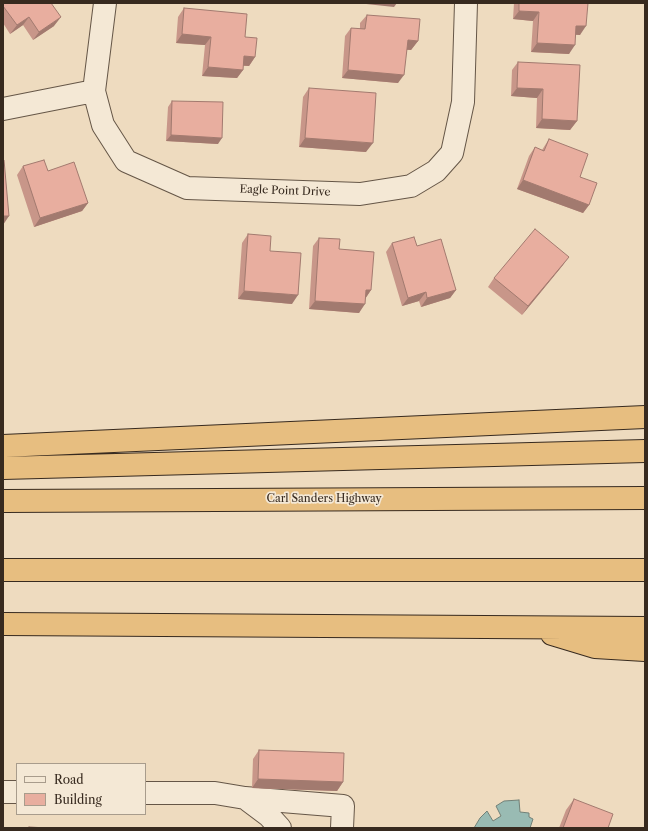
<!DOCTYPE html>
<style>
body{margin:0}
#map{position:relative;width:648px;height:831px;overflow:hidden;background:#eedbbf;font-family:"Libre Caslon Text",serif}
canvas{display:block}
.frame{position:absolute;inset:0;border:4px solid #372a1f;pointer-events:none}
.legend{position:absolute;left:16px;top:763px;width:130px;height:52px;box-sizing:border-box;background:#f4e8d5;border:1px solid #a89c8c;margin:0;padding:5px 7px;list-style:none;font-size:12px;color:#372a1f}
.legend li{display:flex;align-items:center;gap:8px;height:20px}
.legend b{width:20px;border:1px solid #a89c8c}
</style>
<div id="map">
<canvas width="648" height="831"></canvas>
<div class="frame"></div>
<ul class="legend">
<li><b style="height:5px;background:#f4e8d5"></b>Road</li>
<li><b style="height:11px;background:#e8ae9f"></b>Building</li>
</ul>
</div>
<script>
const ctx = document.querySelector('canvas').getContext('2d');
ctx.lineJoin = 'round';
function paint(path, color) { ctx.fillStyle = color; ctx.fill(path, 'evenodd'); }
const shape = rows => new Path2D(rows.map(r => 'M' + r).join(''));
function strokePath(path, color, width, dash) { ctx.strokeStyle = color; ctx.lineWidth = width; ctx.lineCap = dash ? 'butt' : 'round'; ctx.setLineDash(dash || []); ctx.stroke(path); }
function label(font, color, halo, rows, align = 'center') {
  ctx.font = font + ' "Libre Caslon Text",serif'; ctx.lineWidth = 3.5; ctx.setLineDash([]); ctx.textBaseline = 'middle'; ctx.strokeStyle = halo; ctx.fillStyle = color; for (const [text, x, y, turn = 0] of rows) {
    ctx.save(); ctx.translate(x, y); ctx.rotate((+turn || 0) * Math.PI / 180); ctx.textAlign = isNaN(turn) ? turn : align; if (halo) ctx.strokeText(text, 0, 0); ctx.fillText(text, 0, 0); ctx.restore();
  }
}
const water = shape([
 [519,800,520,812,529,813,529,817,533,819,530,828,474,828,480,818,487,811,493,821,501,816,496,806,504,801,519,800]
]);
paint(water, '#99bbb3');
strokePath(water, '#728178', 1);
const minor = shape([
 [105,3,94,91,103,125,126,161,187,188,360,194,411,186,436,171,452,153,463,102,466,3],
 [3,109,94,91],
 [3,792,17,792],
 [145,793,215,793,245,798,269,816,280,828],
 [245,798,343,806,342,828]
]);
const highway = shape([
 [3,446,645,417],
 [3,468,645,451],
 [3,501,645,498],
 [3,570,645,570],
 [3,624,645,628],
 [552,634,595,647,645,650]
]);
strokePath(minor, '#655647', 24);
strokePath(highway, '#372a1f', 24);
strokePath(minor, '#f4e8d5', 22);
strokePath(highway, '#e7be80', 22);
paint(shape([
 [3,3,54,26,33,40,23,25,10,34,3,23],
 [514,3,588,3,580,35,576,35,569,54,531,52,533,21,513,19],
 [184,8,245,37,255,57,249,66,243,66,243,70,237,78,202,76,205,45,176,43,178,17],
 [367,15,418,41,411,50,407,50,398,83,342,78,345,36,351,28,360,29,360,23],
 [518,62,577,121,570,130,536,128,537,98,511,96,512,70],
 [309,88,366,152,299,147,303,97],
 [172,101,218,144,166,141,168,107],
 [549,139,580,177,589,205,583,213,517,189,529,156,535,147,542,150],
 [23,166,48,171,88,203,82,211,34,227,17,175],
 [248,234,270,251,292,304,238,299,242,243],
 [319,238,339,249,371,290,365,299,359,313,309,309,313,246],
 [392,243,417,246,456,290,450,298,421,307,419,301,402,306,386,252],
 [563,265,522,315,488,287,494,278],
 [259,750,343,782,337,791,252,788,253,759],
 [574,799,608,828,559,828,566,810]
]), '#c89689');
paint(shape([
 [357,3,397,3,394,7],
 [519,11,539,12,533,21,513,19],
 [29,17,23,25,10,34,17,25],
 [61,17,54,26,33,40,39,32],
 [576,26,586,26,580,35,570,34],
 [182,34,211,37,205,45,176,43],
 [408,40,418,41,411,50,401,49],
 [537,43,575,45,569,54,531,52],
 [244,56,255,57,249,66,238,65],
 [208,67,243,70,237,78,202,76],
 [348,70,404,75,398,83,342,78],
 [517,88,543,89,537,98,511,96],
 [542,119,577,121,570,130,536,128],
 [171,135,222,138,218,144,166,141],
 [305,138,373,143,366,152,299,147],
 [523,180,589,205,583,213,517,189],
 [88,203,82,211,34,227,40,218],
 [3,216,9,216,3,225],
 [569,257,563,265,522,315,528,306],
 [366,290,371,290,365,299],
 [456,290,450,298,421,307,427,298],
 [244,291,298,295,292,304,238,299],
 [426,292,419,301,402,306,408,298],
 [315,301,365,304,359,313,309,309],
 [258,779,343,782,337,791,252,788]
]), '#a27a6f');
const building = shape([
 [3,3,51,3,61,17,39,32,29,17,17,25,3,6,3,3],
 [519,3,588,3,586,26,576,26,575,45,537,43,539,12,519,11,519,3],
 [184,8,247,14,245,37,257,38,255,57,244,56,243,70,208,67,211,37,182,34,184,8],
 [367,15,420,19,418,41,408,40,404,75,348,70,351,28,365,29,367,15],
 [518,62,580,65,577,121,542,119,543,89,517,88,518,62],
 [309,88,376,93,373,143,305,138,309,88],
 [172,101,223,102,222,138,171,135,172,101],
 [549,139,588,154,580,177,597,183,589,205,523,180,535,147,544,151,549,139],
 [3,160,4,160,9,216,3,216,3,160],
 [44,160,48,171,74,162,88,203,40,218,23,166,44,160],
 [535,229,569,257,528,306,494,278,535,229],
 [248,234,271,236,270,251,301,253,298,295,244,291,248,234],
 [414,237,417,246,441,239,456,290,427,298,426,292,408,298,392,243,414,237],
 [319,238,340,239,339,249,374,252,371,290,366,290,365,304,315,301,319,238],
 [259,750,344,753,343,782,258,779,259,750],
 [574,799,613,814,608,828,563,828,574,799],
 [29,827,47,828,29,828,29,827]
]);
paint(building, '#e8ae9f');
strokePath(building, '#a27a6f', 1);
label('11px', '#372a1f', '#f4e8d5', [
 ["Eagle Point Drive",285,191,2],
 ["Carl Sanders Highway",324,499]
]);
</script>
